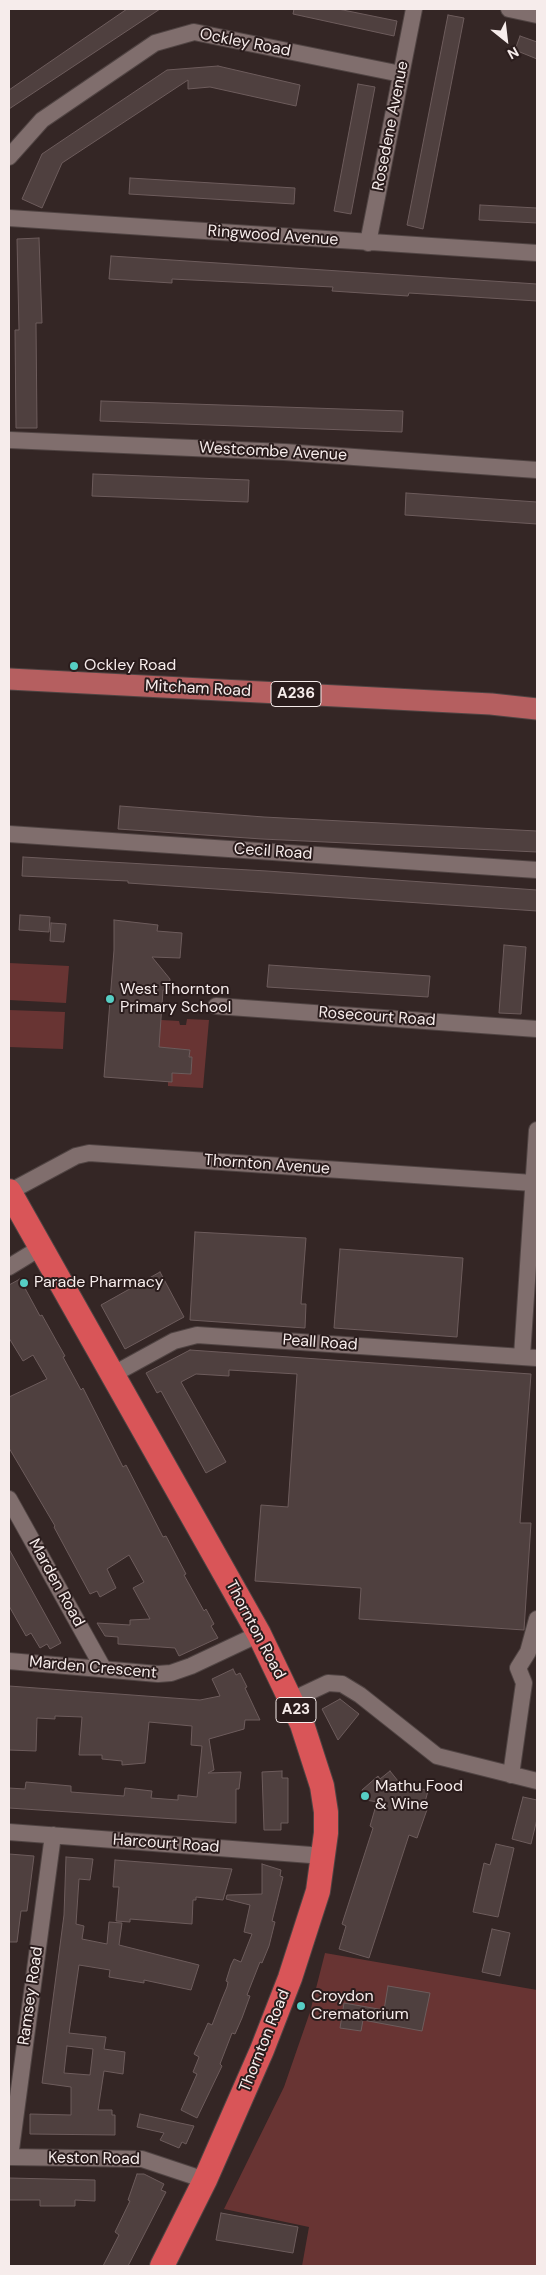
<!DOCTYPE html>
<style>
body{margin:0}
#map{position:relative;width:546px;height:2275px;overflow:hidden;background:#342625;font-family:"DM Sans",sans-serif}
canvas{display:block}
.frame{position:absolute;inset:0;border:10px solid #f6eceb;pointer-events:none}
.north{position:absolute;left:481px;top:15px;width:50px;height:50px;-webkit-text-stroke:4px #2a1c1c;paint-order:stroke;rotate:151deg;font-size:14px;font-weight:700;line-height:20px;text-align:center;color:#f6eceb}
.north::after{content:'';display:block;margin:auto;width:18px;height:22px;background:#f6eceb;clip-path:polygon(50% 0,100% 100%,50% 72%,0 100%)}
</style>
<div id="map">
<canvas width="546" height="2275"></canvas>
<div class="frame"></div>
<div class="north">N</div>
</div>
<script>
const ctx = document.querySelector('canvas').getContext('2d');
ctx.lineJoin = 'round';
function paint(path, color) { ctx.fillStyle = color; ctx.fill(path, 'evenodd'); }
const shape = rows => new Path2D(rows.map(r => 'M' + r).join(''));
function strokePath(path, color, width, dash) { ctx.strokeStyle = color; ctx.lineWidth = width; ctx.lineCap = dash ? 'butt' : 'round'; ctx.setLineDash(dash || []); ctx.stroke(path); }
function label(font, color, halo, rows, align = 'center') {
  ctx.font = font + ' "DM Sans",sans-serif'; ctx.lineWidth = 4; ctx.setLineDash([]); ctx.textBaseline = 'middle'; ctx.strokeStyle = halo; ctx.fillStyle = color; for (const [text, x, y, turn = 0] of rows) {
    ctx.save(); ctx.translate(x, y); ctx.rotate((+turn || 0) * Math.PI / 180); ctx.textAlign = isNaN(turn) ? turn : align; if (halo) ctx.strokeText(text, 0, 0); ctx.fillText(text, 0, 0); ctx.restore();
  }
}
paint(shape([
 [9,963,69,966,66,1003,9,1000],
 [9,1010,65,1012,63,1049,9,1047],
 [187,1019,209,1020,203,1088,168,1086,168,1082,172,1082,172,1073,191,1074,192,1058,189,1057,190,1050,156,1047,161,1020,179,1021,180,1025,186,1025],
 [325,1953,537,1990,537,2266,302,2266,309,2227,224,2209,284,2087,310,2012]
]), '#683433');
const building = shape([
 [127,9,160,9,9,109,9,90,127,9],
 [294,9,338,9,397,21,394,36,293,14,294,9],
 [448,15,464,18,423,229,407,225,448,15],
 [520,36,537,42,537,59,515,50,520,36],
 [218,66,300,85,296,106,210,87,188,89,188,80,62,163,42,208,22,199,42,154,167,70,218,66],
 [358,84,375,87,351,214,334,211,358,84],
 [130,178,295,188,294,204,129,194,130,178],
 [480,205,537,208,537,223,479,220,480,205],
 [39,238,42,323,36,323,37,428,16,428,15,330,19,330,17,239,39,238],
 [111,256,537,284,537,301,409,293,408,296,332,291,333,287,172,279,172,283,109,279,111,256],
 [101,401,403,411,402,432,100,421,101,401],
 [93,474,249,480,248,502,92,496,93,474],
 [406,493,537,502,537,524,405,515,406,493],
 [120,806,264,817,537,831,537,852,262,839,118,829,120,806],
 [23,857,267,871,537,890,537,911,128,883,128,881,22,876,23,857],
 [20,915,50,917,49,932,19,930,20,915],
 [114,920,158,925,157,931,182,933,180,958,152,957,170,979,169,990,163,990,159,1047,190,1050,189,1057,192,1057,191,1074,172,1073,172,1082,104,1077,114,950,114,920],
 [51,923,66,924,64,942,50,941,51,923],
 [504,945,526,947,521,1014,499,1013,504,945],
 [269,965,430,976,428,997,267,987,269,965],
 [195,1232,306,1238,301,1304,306,1304,305,1328,190,1320,195,1232],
 [340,1249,463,1258,457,1337,334,1328,340,1249],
 [160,1272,184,1317,125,1349,101,1305,160,1272],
 [20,1279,40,1316,42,1315,57,1342,65,1356,63,1357,81,1390,83,1388,123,1467,126,1465,163,1537,166,1536,186,1574,184,1575,204,1611,206,1609,214,1624,211,1626,218,1638,179,1656,175,1648,118,1644,118,1637,105,1636,97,1623,130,1625,130,1620,150,1619,133,1588,144,1582,129,1555,107,1569,116,1588,100,1597,97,1591,90,1594,54,1527,55,1526,9,1448,9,1397,47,1379,33,1355,23,1361,9,1338,9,1285,20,1279],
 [190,1350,531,1374,520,1523,531,1523,524,1630,359,1619,361,1588,255,1581,261,1505,288,1507,297,1374,229,1370,229,1376,196,1374,181,1382,226,1462,206,1473,161,1391,157,1393,146,1373,190,1350],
 [9,1549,61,1643,50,1649,47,1644,40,1648,31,1633,26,1636,9,1606,9,1549],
 [233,1669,236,1675,240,1673,247,1687,245,1688,260,1720,245,1720,244,1729,209,1739,214,1770,208,1773,241,1772,239,1789,236,1789,236,1823,9,1808,9,1788,25,1789,26,1782,71,1786,71,1792,124,1796,125,1788,152,1791,151,1798,178,1800,178,1795,197,1797,202,1746,191,1745,192,1726,149,1722,145,1763,122,1765,122,1761,102,1759,102,1755,79,1755,82,1717,55,1716,55,1719,37,1718,36,1751,9,1750,9,1686,200,1700,220,1696,212,1679,233,1669],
 [340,1699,359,1714,338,1740,322,1709,340,1699],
 [282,1771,282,1778,288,1778,288,1823,281,1823,281,1830,264,1830,262,1772,282,1771],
 [390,1771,398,1781,428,1791,425,1802,429,1804,417,1838,409,1835,369,1958,339,1949,346,1926,342,1924,373,1828,370,1826,377,1802,366,1800,362,1790,378,1776,380,1779,390,1771],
 [523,1797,537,1800,537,1819,531,1844,512,1839,523,1797],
 [496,1844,514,1848,498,1917,473,1912,484,1863,490,1865,496,1844],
 [9,1854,34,1856,27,1911,21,1911,17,1942,9,1942,9,1854],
 [66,1857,93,1859,90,1880,79,1879,76,1924,84,1926,82,1939,107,1944,109,1922,122,1923,119,1945,199,1965,191,1990,144,1980,144,1983,109,1977,110,1970,79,1965,69,2033,106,2037,104,2049,125,2052,123,2074,104,2071,98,2110,112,2110,112,2115,115,2115,115,2135,30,2134,30,2114,71,2115,71,2087,42,2083,64,1915,66,1857],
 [67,2046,93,2049,90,2075,64,2073,67,2046],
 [115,1860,232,1869,223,1900,196,1897,196,1900,193,1900,192,1924,130,1919,130,1922,116,1921,119,1887,113,1887,115,1860],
 [262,1864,281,1870,280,1876,283,1877,272,1921,275,1922,269,1946,262,1963,260,1962,247,1995,250,1996,242,2018,235,2034,232,2033,220,2064,222,2066,197,2118,181,2110,197,2074,193,2072,199,2057,194,2054,208,2023,212,2025,222,1999,227,1987,228,1982,226,1981,231,1965,234,1959,241,1962,252,1934,244,1932,250,1905,226,1899,227,1895,262,1894,262,1864],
 [492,1929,510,1933,500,1976,482,1972,492,1929],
 [388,1986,430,1993,422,2031,363,2020,361,2031,340,2028,344,2003,384,2010,388,1986],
 [140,2114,180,2123,194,2126,186,2144,182,2142,179,2148,160,2140,164,2133,137,2127,140,2114],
 [137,2174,144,2174,164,2184,161,2190,166,2192,128,2266,103,2266,119,2235,115,2232,130,2201,128,2200,137,2174],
 [9,2178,95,2180,95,2201,75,2200,75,2206,40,2206,40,2200,9,2200,9,2178],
 [221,2213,298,2227,293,2253,216,2240,221,2213]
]);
paint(building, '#4f403f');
strokePath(building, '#6d5c5c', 1);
const minor = shape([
 [509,9,537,15],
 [9,157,42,120,155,43,194,32,401,74],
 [9,218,537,253],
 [368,243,414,9],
 [9,440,284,452,537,470],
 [9,834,537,870],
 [216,1006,537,1029],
 [9,1192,76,1156,89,1153,533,1183],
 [9,1267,40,1248],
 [522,1356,537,1130],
 [112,1375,174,1341,197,1335,537,1358],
 [9,1499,103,1668],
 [9,1661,158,1674,171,1673,191,1666,259,1634],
 [292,1700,328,1683,342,1684,360,1695,437,1756,537,1781],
 [511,1775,524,1683,518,1668,528,1652,537,1619],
 [9,1832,324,1856],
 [9,2157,142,2159,205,2180],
 [10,2157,53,1835]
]);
const major = shape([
 [9,679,491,704,537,709]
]);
const highway = shape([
 [9,1191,259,1634,302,1724,322,1786,326,1812,326,1833,318,1891,290,1978,262,2050,205,2180,162,2266]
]);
strokePath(minor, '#504443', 18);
strokePath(major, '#504443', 23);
strokePath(highway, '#504443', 26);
strokePath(minor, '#806e6d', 16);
strokePath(major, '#b55f60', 21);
strokePath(highway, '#d95558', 24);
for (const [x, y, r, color] of [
 [74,666,5,"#56cec4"],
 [110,999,5,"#56cec4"],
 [24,1283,5,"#56cec4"],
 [365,1796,5,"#56cec4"],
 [301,2006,5,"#56cec4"]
]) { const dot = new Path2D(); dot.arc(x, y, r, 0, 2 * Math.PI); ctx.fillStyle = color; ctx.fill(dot); strokePath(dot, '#2a1c1c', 2); }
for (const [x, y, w] of [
 [296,694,50],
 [296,1710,40]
]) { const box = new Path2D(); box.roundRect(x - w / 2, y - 12.5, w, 25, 4); ctx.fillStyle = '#2a1c1c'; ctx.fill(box); strokePath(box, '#f6eceb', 1); }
label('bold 15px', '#f6eceb', null, [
 ["A236",296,694],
 ["A23",296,1710]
]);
label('16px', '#f6eceb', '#2a1c1c', [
 ["Ockley Road",245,43,11],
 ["Rosedene Avenue",391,126,-79],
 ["Ringwood Avenue",273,236,4],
 ["Westcombe Avenue",273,452,3],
 ["Mitcham Road",198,689,3],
 ["Cecil Road",273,852,4],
 ["Rosecourt Road",377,1017,4],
 ["Thornton Avenue",267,1165,4],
 ["Peall Road",320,1343,4],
 ["Marden Road",56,1583,61],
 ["Thornton Road",255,1630,62],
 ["Marden Crescent",93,1668,5],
 ["Harcourt Road",166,1844,4],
 ["Ramsey Road",31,1996,-82],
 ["Thornton Road",265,2041,-68],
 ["Keston Road",94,2159,1]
]);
label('16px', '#f6eceb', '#2a1c1c', [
 ["Ockley Road",84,666],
 ["West Thornton",120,990],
 ["Primary School",120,1008],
 ["Parade Pharmacy",34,1283],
 ["Mathu Food",375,1787],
 ["& Wine",375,1805],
 ["Croydon",311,1997],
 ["Crematorium",311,2015]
], 'left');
</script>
